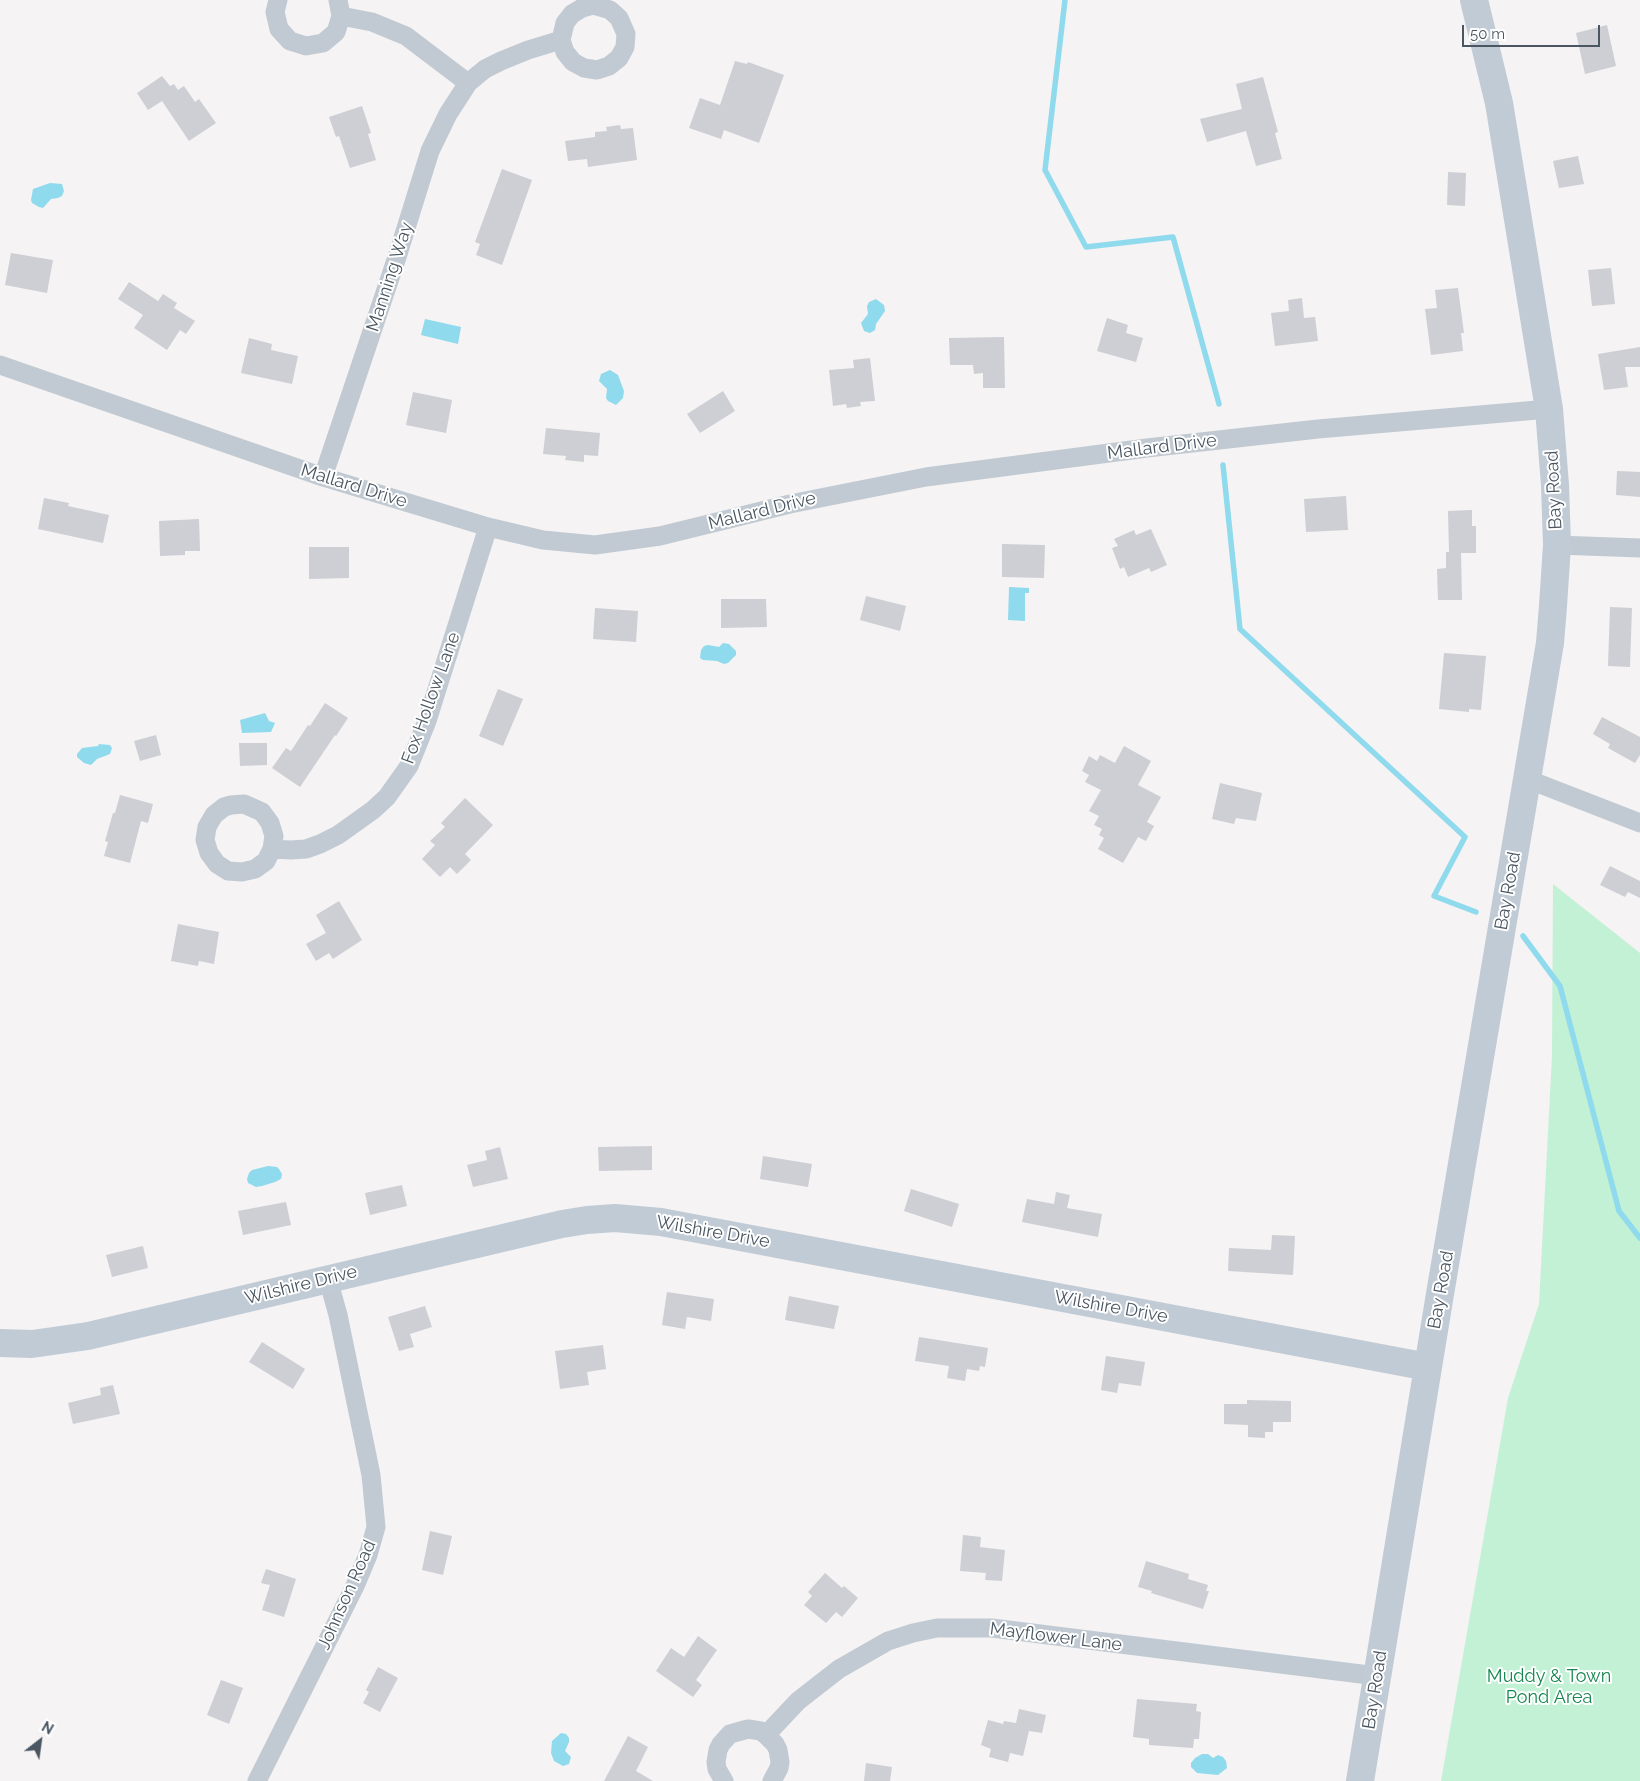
<!DOCTYPE html>
<style>
body{margin:0}
#map{position:relative;width:1640px;height:1781px;overflow:hidden;background:#f5f3f3;font-family:Raleway,sans-serif}
canvas{display:block}
.north{position:absolute;left:15px;top:1716px;width:50px;height:50px;-webkit-text-stroke:4px #fff;paint-order:stroke;rotate:30deg;font-size:14px;font-weight:700;line-height:20px;text-align:center;color:#4a5661}
.north::after{content:'';display:block;margin:auto;width:18px;height:22px;background:#4a5661;clip-path:polygon(50% 0,100% 100%,50% 72%,0 100%)}
.scale{position:absolute;left:1462px;top:25px;width:138px;height:22px;box-sizing:border-box;border:2px solid #4a5661;border-top:0;padding-left:6px;font-size:15px;line-height:18px;white-space:nowrap;color:#4a5661;-webkit-text-stroke:4px #fff;paint-order:stroke}
</style>
<div id="map">
<canvas width="1640" height="1781"></canvas>
<div class="north">N</div>
<div class="scale">50 m</div>
</div>
<script>
const ctx = document.querySelector('canvas').getContext('2d');
ctx.lineJoin = 'round';
function paint(path, color) { ctx.fillStyle = color; ctx.fill(path, 'evenodd'); }
const shape = rows => new Path2D(rows.map(r => 'M' + r).join(''));
function strokePath(path, color, width, dash) { ctx.strokeStyle = color; ctx.lineWidth = width; ctx.lineCap = dash ? 'butt' : 'round'; ctx.setLineDash(dash || []); ctx.stroke(path); }
function label(font, color, halo, rows, align = 'center') {
  ctx.font = font + ' Raleway,sans-serif'; ctx.lineWidth = 4; ctx.setLineDash([]); ctx.textBaseline = 'middle'; ctx.strokeStyle = halo; ctx.fillStyle = color; for (const [text, x, y, turn = 0] of rows) {
    ctx.save(); ctx.translate(x, y); ctx.rotate((+turn || 0) * Math.PI / 180); ctx.textAlign = isNaN(turn) ? turn : align; if (halo) ctx.strokeText(text, 0, 0); ctx.fillText(text, 0, 0); ctx.restore();
  }
}
paint(shape([
 [1553,884,1640,953,1640,1781,1441,1781,1508,1398,1539,1304,1552,1056]
]), '#c3f1d5');
paint(shape([
 [50,183,62,184,64,191,62,196,58,198,51,199,43,208,39,207,32,203,31,200,33,189],
 [876,299,884,305,885,311,876,324,875,330,870,333,864,331,861,323,868,314,867,306,869,302],
 [425,319,461,327,458,344,421,335],
 [610,370,618,375,624,391,623,398,616,405,608,401,606,398,607,389,599,381,601,374],
 [1009,587,1029,588,1029,593,1025,593,1025,621,1008,620],
 [723,643,729,644,736,651,736,655,728,663,724,664,717,661,703,660,700,658,701,650,704,646,708,645,719,647],
 [265,713,269,721,275,723,271,732,242,733,240,720],
 [99,744,110,745,112,748,110,754,97,759,91,765,84,763,77,757,77,754,82,748,98,746],
 [268,1166,277,1167,279,1169,282,1174,281,1179,275,1182,262,1186,256,1187,248,1183,247,1179,249,1173,252,1170],
 [561,1733,566,1734,569,1738,569,1742,565,1751,571,1757,569,1764,563,1766,554,1761,551,1753,552,1741],
 [1202,1754,1208,1754,1213,1758,1218,1755,1223,1757,1226,1761,1227,1768,1218,1775,1197,1773,1191,1767,1191,1763,1195,1758]
]), '#90daee');
strokePath(shape([
 [1065,0,1045,170,1086,247,1173,237,1219,404],
 [1223,465,1240,629,1465,837,1434,896,1476,912],
 [1523,936,1560,986,1619,1211,1640,1238]
]), '#90daee', 5.5);
paint(shape([
 [1607,25,1616,66,1585,74,1576,33],
 [735,61,747,64,748,62,784,75,759,143,724,130,721,139,689,128,700,98,720,105],
 [162,76,170,86,174,84,178,90,184,86,195,102,199,99,216,123,189,141,162,101,148,110,137,93],
 [1263,77,1278,132,1275,133,1282,159,1256,166,1246,131,1207,142,1200,119,1242,109,1236,84],
 [362,106,371,133,368,134,376,160,350,168,339,136,336,137,329,117],
 [620,125,621,129,633,128,637,160,588,167,587,159,568,161,565,141,595,137,595,132,607,131,606,127],
 [1578,156,1584,184,1559,188,1553,161],
 [502,169,532,180,502,265,476,255,480,244,475,242],
 [1448,172,1466,173,1465,206,1447,205],
 [11,253,53,260,47,293,5,285],
 [1611,268,1615,304,1592,306,1588,270],
 [129,282,158,301,163,294,177,303,174,308,195,321,186,334,180,330,167,350,134,328,143,315,118,299],
 [1458,288,1464,333,1461,333,1463,351,1431,355,1425,309,1437,308,1435,290],
 [1302,298,1304,318,1315,317,1318,341,1275,346,1271,313,1289,311,1288,300],
 [1107,318,1128,325,1126,333,1143,338,1136,362,1097,351],
 [1004,337,1005,388,983,388,983,373,974,374,973,365,950,365,949,338],
 [249,338,272,344,271,350,298,356,292,384,241,373],
 [1640,347,1640,367,1625,367,1628,387,1604,390,1598,354],
 [870,358,875,401,860,402,861,406,847,408,846,404,833,406,829,370,854,368,853,360],
 [723,391,735,411,700,433,687,414],
 [413,392,452,400,446,433,406,425],
 [546,428,600,433,598,456,584,455,584,462,565,460,566,456,543,454],
 [1617,471,1640,472,1640,497,1616,495],
 [1346,496,1348,530,1306,532,1304,499],
 [44,498,69,503,68,506,109,515,103,543,38,529],
 [1472,510,1472,526,1476,526,1476,553,1461,553,1462,600,1438,600,1437,569,1446,568,1446,552,1449,552,1448,511],
 [199,519,200,551,185,551,185,555,160,556,159,521],
 [1151,529,1167,565,1151,572,1149,568,1128,577,1124,567,1120,569,1112,548,1118,546,1114,539,1134,530,1136,535],
 [1002,544,1045,545,1044,578,1002,577],
 [309,547,349,547,349,578,309,579],
 [866,596,906,606,900,631,860,620],
 [721,599,766,599,767,627,721,628],
 [1610,607,1632,608,1630,667,1608,666],
 [595,608,638,611,636,642,593,639],
 [1444,653,1486,656,1481,710,1469,709,1469,712,1439,709],
 [498,689,523,699,503,746,479,736],
 [325,703,348,718,336,736,335,735,300,787,272,768,286,748,291,751,308,725,310,726],
 [1602,717,1640,737,1640,755,1635,763,1608,748,1610,744,1593,734],
 [156,735,161,755,140,761,134,741],
 [239,743,267,743,267,765,240,766],
 [1124,746,1151,761,1138,785,1161,797,1147,822,1154,826,1146,841,1138,837,1123,863,1098,849,1104,838,1099,835,1102,829,1094,825,1099,816,1089,811,1101,790,1085,782,1089,775,1082,771,1089,756,1097,761,1100,755,1115,763],
 [1220,783,1262,793,1256,821,1236,818,1234,824,1212,819],
 [120,795,153,804,148,823,141,821,130,863,104,856,108,842,105,841,113,813,115,813],
 [465,798,493,825,465,854,471,860,457,874,450,867,440,877,422,859,435,845,430,841,445,827,441,823],
 [1610,866,1640,881,1640,898,1628,892,1625,897,1600,885],
 [339,901,362,940,333,959,329,953,316,961,306,944,326,933,316,915],
 [178,924,219,932,214,964,199,961,198,966,171,961],
 [652,1146,652,1170,599,1171,598,1147],
 [500,1147,508,1179,473,1187,467,1165,487,1160,485,1151],
 [763,1156,812,1164,808,1187,760,1179],
 [402,1185,407,1206,370,1215,365,1193],
 [911,1189,959,1204,952,1227,904,1211],
 [1056,1192,1070,1195,1067,1208,1102,1214,1098,1237,1022,1222,1027,1199,1054,1204],
 [286,1202,291,1225,243,1235,238,1211],
 [1272,1235,1295,1236,1293,1275,1228,1271,1229,1248,1271,1250],
 [143,1246,148,1268,112,1277,106,1255],
 [667,1292,714,1299,711,1321,687,1317,685,1329,662,1325],
 [789,1296,839,1306,834,1329,785,1320],
 [425,1306,432,1327,410,1334,414,1347,399,1351,388,1317],
 [919,1337,988,1348,985,1367,980,1366,979,1371,967,1369,965,1381,947,1378,949,1366,915,1361],
 [262,1342,305,1369,293,1389,249,1362],
 [603,1345,606,1369,587,1372,589,1385,560,1389,555,1351],
 [1106,1356,1145,1362,1141,1386,1119,1383,1117,1393,1101,1390],
 [113,1385,120,1414,73,1424,68,1403,101,1395,100,1388],
 [1247,1400,1291,1401,1291,1422,1273,1422,1273,1432,1265,1432,1265,1438,1248,1437,1248,1425,1224,1424,1224,1404,1247,1404],
 [430,1531,452,1536,443,1575,422,1570],
 [963,1535,981,1537,980,1547,1005,1550,1002,1581,985,1580,986,1573,960,1571],
 [1146,1561,1189,1574,1188,1579,1208,1585,1206,1591,1209,1591,1203,1609,1151,1593,1152,1591,1138,1587],
 [266,1569,296,1579,284,1617,262,1610,270,1585,261,1583],
 [825,1573,842,1588,844,1586,858,1598,842,1617,836,1612,826,1623,804,1605,812,1596,808,1592],
 [698,1636,717,1650,696,1680,702,1685,693,1697,656,1671,671,1648,684,1657],
 [378,1667,398,1678,380,1712,363,1703,369,1692,366,1690],
 [221,1680,243,1688,229,1724,207,1715],
 [1137,1699,1197,1704,1196,1711,1201,1712,1199,1739,1194,1739,1193,1748,1149,1745,1149,1739,1133,1737],
 [1019,1709,1046,1715,1042,1733,1029,1731,1023,1756,1010,1753,1008,1762,989,1757,991,1749,981,1745,988,1720,1003,1724,1004,1721,1016,1723],
 [628,1736,648,1747,636,1771,653,1781,604,1781],
 [866,1763,892,1767,890,1781,864,1781]
]), '#cdcfd5');
strokePath(shape([
 [278,0,275,12,279,29,290,41,306,46,323,43,336,32,341,16,338,0],
 [341,16,372,22,406,36,468,83],
 [0,365,323,477,488,527,543,540,595,545,660,536,790,504,926,477,1147,448,1318,429,1549,409],
 [323,477,397,257,430,151,448,114,468,83,485,69,501,61,528,50,561,40,565,23,572,14,582,8,593,5,610,10,619,18,626,34,625,47,619,58,609,66,597,70,584,68,573,62,565,52,561,40],
 [1557,545,1640,548],
 [1527,779,1640,823],
 [272,849,266,861,255,869,242,872,228,871,217,864,209,853,205,840,207,827,214,815,224,807,231,805,244,804,262,812,270,823,274,836,272,849,291,850,306,849,320,844,338,835,373,810,387,797,409,766,427,721,488,527],
 [766,1735,798,1701,839,1669,888,1641,913,1633,937,1628,992,1628,1377,1676],
 [257,1781,355,1586,368,1555,376,1527,371,1475,338,1315,328,1279],
 [724,1781,717,1769,716,1762,718,1750,721,1744,730,1734,748,1729,761,1731,766,1735,775,1744,778,1750,780,1762,779,1768,772,1781]
]), '#c1cad2', 19);
strokePath(shape([
 [0,1343,32,1344,88,1336,562,1224,587,1220,615,1218,661,1222,1428,1367],
 [1360,1781,1440,1294,1538,714,1550,643,1553,606,1557,545,1555,485,1549,409,1499,103,1474,0]
]), '#c1cbd6', 28);
label('18px', '#4a5661', '#fff', [
 ["Manning Way",390,277,-72],
 ["Mallard Drive",1162,447,-7],
 ["Mallard Drive",354,486,17],
 ["Bay Road",1554,490,-93],
 ["Mallard Drive",762,511,-14],
 ["Fox Hollow Lane",431,698,-70],
 ["Bay Road",1508,891,-80],
 ["Wilshire Drive",713,1232,10],
 ["Wilshire Drive",301,1285,-14],
 ["Bay Road",1441,1290,-80],
 ["Wilshire Drive",1111,1307,10],
 ["Johnson Road",347,1595,-66],
 ["Mayflower Lane",1056,1637,7],
 ["Bay Road",1375,1690,-81]
]);
label('18px', '#17864f', '#fff', [
 ["Muddy & Town",1549,1677],
 ["Pond Area",1549,1698]
]);
</script>
